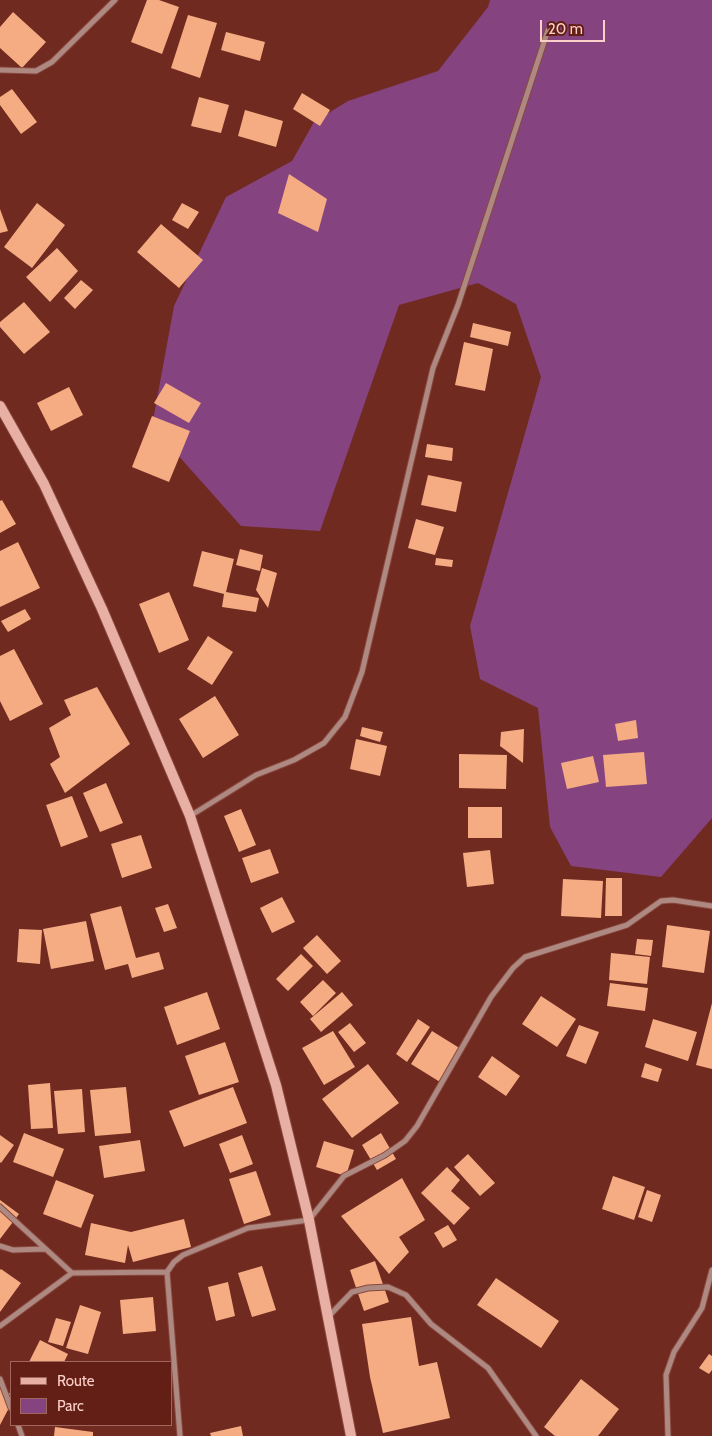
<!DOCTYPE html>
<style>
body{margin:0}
#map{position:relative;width:712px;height:1436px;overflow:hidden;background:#702a20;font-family:Cabin,sans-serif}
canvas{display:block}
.legend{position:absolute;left:10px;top:1361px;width:162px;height:65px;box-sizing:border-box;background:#631e15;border:1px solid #a0655d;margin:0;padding:6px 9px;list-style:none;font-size:15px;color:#fbd0c8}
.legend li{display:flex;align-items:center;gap:10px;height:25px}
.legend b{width:25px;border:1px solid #a0655d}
.scale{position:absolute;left:540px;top:20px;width:65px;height:22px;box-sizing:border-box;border:2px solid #fbd0c8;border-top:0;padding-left:6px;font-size:15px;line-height:18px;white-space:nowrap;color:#fbd0c8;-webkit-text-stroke:4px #631e15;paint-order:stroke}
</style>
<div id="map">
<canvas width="712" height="1436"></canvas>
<ul class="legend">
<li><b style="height:6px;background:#e8afa5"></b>Route</li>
<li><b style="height:14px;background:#854480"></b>Parc</li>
</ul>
<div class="scale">20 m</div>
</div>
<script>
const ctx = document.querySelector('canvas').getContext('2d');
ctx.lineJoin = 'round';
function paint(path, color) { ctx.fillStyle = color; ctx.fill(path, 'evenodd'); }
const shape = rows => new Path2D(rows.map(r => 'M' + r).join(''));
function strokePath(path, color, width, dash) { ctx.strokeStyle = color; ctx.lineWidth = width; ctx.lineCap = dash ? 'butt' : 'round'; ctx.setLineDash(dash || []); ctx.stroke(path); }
paint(shape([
 [490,0,712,0,712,818,661,877,571,866,550,827,538,708,480,679,470,626,541,377,516,304,478,283,399,305,320,531,241,526,152,426,174,306,226,197,292,161,314,122,348,101,438,71,488,7]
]), '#854480');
paint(shape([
 [147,0,159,0,179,7,162,54,131,42],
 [13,12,46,42,22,68,0,48,0,27],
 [188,15,217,23,200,78,171,68],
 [226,32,265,42,260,61,221,50],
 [12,89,37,122,21,134,0,105,0,97],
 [302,93,330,110,320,126,293,109],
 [199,97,229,105,221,133,191,126],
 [245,110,283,121,276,147,238,136],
 [289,174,327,199,318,232,278,213],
 [37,203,65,225,32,268,4,247],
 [182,203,199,212,188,229,172,220],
 [0,209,8,231,0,233],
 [161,224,203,260,179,288,137,252],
 [57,248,78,271,50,302,26,277],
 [81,280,93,290,75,309,64,298],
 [24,302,50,332,24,354,0,327,0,322],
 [473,323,511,332,508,346,470,337],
 [464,342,493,349,485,391,455,385],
 [166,383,201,403,189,423,154,403],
 [69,387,83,415,51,431,37,403],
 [152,416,190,431,169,482,132,467],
 [427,444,453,448,452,461,425,457],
 [428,475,462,482,456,512,421,505],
 [2,500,16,524,0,533,0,501],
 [416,519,444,527,435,555,408,548],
 [18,542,40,588,0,607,0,551],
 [240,549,263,555,260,571,236,565],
 [202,551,234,559,226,592,259,598,256,612,222,607,224,594,193,586],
 [436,558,453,560,452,567,435,565],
 [262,568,277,573,268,608,256,590],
 [169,592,189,640,159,653,139,604],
 [25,609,31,619,8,632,1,621],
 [208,636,233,652,212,685,187,669],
 [14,649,43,704,10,721,0,701,0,656],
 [97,687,130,744,65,793,50,764,60,757,49,728,71,715,64,700],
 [215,696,239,735,203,758,179,719],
 [636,720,638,738,618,741,615,724],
 [362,727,383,732,380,742,360,736],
 [524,729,523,763,500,746,501,732],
 [356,739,387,746,380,776,350,769],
 [644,752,647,784,606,787,603,755],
 [459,754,507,755,506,789,459,788],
 [593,756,599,782,567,789,561,763],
 [106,783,123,823,100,832,83,793],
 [72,796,88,837,61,847,46,805],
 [468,807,502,807,502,838,468,838],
 [241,809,256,845,239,852,224,816],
 [141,835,152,868,122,878,111,844],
 [270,849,279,873,251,883,242,858],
 [490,850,494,884,467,887,463,853],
 [606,878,622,878,622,916,605,916],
 [563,879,603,881,601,918,561,916],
 [282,897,295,922,272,933,260,908],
 [168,904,177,928,164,932,155,908],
 [121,906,136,958,159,952,164,969,132,978,128,964,105,970,90,914],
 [86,921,94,961,51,969,43,929],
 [667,925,710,931,704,973,662,967],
 [19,929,42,930,40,964,17,962],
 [317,935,341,961,327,974,303,948],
 [637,939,653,940,651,956,635,954],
 [611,953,650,957,647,984,609,980],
 [301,954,313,966,288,991,276,979],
 [323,980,336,993,313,1016,300,1002],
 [610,983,648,988,645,1011,607,1006],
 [207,992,220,1029,177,1045,164,1007],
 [342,992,353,1005,321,1032,310,1019],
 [541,996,576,1019,557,1047,522,1024],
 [712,1003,712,1069,696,1065],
 [418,1019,430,1027,407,1062,396,1054],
 [653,1019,697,1032,688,1061,645,1047],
 [350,1023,366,1043,354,1052,338,1032],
 [579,1025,599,1032,586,1064,566,1056],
 [333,1031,355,1067,324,1085,302,1048],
 [432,1031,461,1049,440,1082,411,1064],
 [225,1042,239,1082,199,1095,185,1056],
 [492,1056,520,1076,506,1096,478,1077],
 [645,1063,662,1069,658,1082,641,1077],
 [368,1064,399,1103,352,1138,322,1099],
 [50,1083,53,1128,31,1129,28,1085],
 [126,1087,131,1133,95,1136,90,1090],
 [233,1087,247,1123,184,1147,169,1111],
 [82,1089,85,1132,58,1134,54,1091],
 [24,1133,64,1149,53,1177,13,1162],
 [381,1133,396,1159,377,1170,362,1145],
 [0,1135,14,1145,1,1163,0,1162],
 [242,1135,253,1164,230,1173,219,1144],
 [140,1140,145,1171,104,1178,99,1146],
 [324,1141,354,1150,346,1176,316,1167],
 [468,1154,495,1183,480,1196,454,1167],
 [447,1167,460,1180,451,1191,470,1208,454,1225,421,1193],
 [256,1171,271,1215,244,1224,229,1179],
 [613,1176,645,1187,634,1220,602,1209],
 [402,1178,425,1220,399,1237,409,1252,389,1274,341,1216],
 [56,1180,94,1195,81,1228,43,1214],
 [647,1190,661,1195,652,1222,638,1217],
 [0,1200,19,1214,0,1239],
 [184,1219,191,1247,133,1262,128,1245,125,1263,85,1255,91,1223,131,1232],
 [448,1225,457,1240,443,1248,434,1233],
 [375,1261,389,1302,364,1311,350,1270],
 [262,1266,276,1310,252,1317,238,1273],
 [1,1269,21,1283,0,1312,0,1270],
 [496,1278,559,1321,541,1348,477,1305],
 [228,1282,235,1316,216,1321,208,1287],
 [153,1297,156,1331,123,1334,120,1300],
 [80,1305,101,1312,88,1354,66,1348],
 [411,1317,419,1366,437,1362,450,1418,383,1433,370,1377,362,1324],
 [56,1318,71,1322,63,1346,48,1342],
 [40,1340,68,1354,64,1362,29,1362],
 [709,1354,712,1356,712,1370,709,1374,699,1368],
 [581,1379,619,1409,598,1436,555,1436,544,1427],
 [0,1388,11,1394,11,1404,0,1425],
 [241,1426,243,1436,211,1436,210,1433],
 [55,1427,93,1432,93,1436,54,1436]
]), '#f5ac83');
const street = shape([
 [0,70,36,71,52,62,115,0],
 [190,816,256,775,294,760,324,743,345,717,362,672,433,368,458,305,548,30],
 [0,1207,72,1273],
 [0,1246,13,1250,45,1249],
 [328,1317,352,1292,368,1288,388,1287,406,1295,431,1324,488,1368,536,1436],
 [0,1326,72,1273,167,1272],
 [0,1379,11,1408],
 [18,1425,22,1436],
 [180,1436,167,1272,174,1262,183,1255,248,1228,309,1220,344,1176,385,1155,405,1141,417,1126,491,997,513,968,525,957,627,925,661,901,673,900,712,906],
 [668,1436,666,1375,674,1352,702,1308,712,1270]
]);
const secondary = shape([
 [0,406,44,484,102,609,190,816,276,1085,309,1220,351,1436]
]);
strokePath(street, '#89483e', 7);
strokePath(secondary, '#89483e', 12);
strokePath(street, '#ad8982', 5);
strokePath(secondary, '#e8afa5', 10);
</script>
